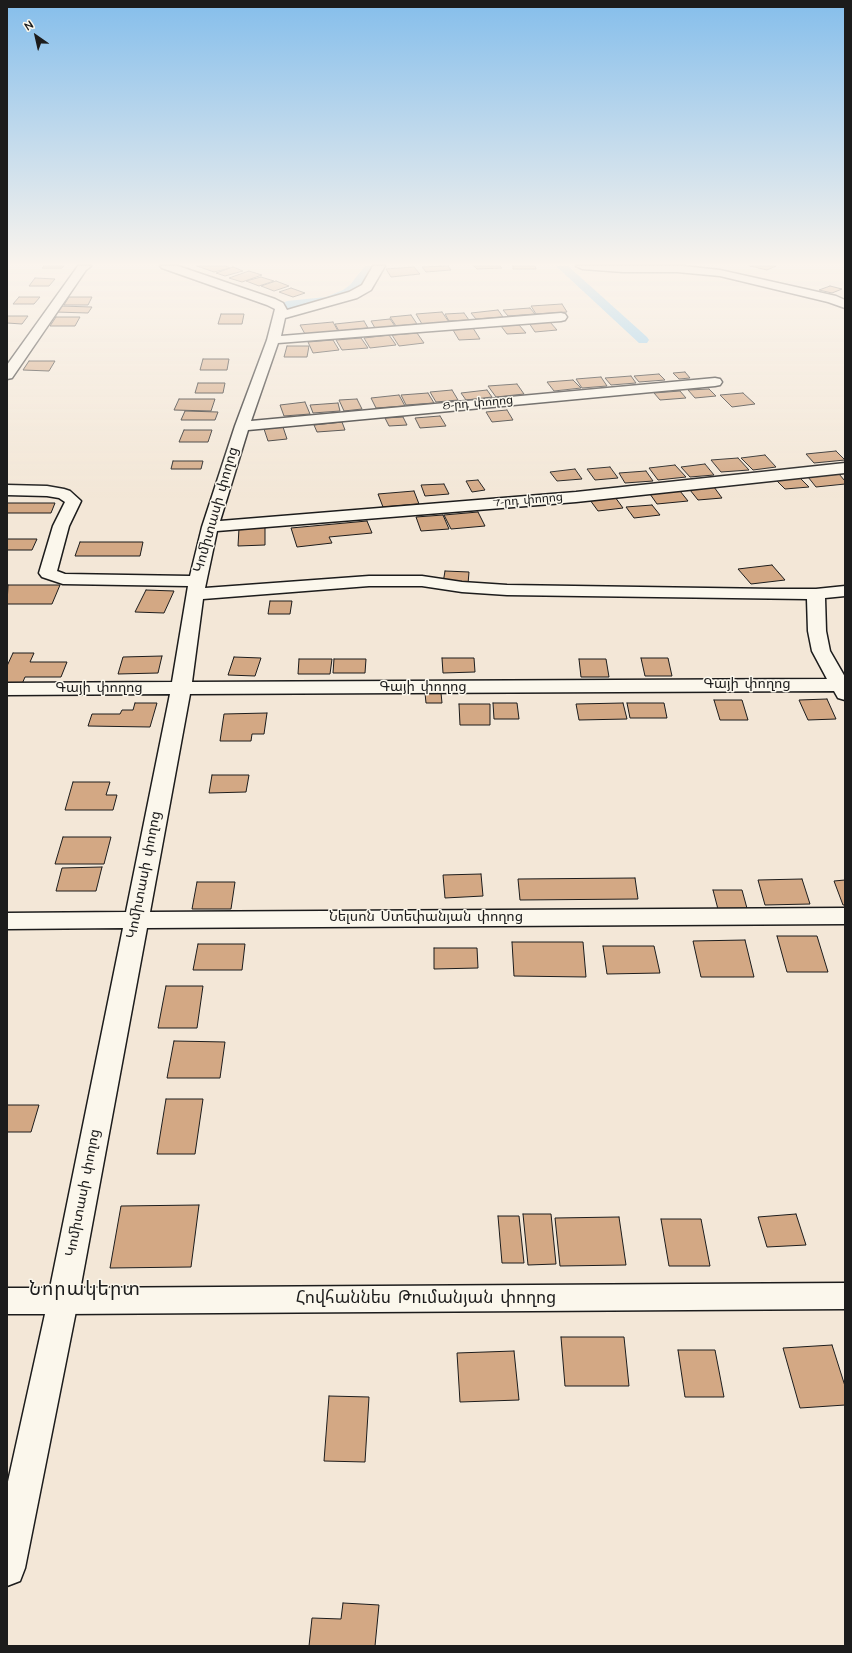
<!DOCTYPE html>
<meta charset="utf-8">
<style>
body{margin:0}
#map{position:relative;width:852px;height:1653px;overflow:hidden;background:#f3e7d7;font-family:"Architects Daughter",sans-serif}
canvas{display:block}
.frame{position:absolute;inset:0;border:8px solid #1c1c1c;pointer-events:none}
.north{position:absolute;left:16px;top:16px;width:40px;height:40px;-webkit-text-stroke:3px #fbf7ec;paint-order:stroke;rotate:326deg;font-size:11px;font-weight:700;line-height:16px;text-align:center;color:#1c1c1c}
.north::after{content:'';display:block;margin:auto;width:14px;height:18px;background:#1c1c1c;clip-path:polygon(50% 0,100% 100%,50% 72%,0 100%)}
</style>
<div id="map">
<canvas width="852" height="1653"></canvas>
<div class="frame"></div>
<div class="north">N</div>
</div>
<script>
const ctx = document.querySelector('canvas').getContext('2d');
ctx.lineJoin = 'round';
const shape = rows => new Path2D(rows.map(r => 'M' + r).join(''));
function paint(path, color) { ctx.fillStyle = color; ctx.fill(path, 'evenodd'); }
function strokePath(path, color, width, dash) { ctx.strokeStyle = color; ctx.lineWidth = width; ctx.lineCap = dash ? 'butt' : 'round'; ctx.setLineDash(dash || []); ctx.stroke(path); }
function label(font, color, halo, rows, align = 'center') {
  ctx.font = font + ' "Architects Daughter","Noto Sans Armenian",sans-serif'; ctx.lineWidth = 3; ctx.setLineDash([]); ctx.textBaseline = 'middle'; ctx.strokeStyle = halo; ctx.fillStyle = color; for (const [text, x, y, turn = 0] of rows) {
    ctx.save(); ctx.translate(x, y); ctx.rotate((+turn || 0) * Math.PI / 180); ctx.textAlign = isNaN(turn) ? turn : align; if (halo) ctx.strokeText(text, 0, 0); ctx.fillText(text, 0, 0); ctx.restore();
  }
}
paint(shape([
 [365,266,376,266,358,289,351,294,328,303,287,309,283,307,281,305,283,303,287,301,326,297,343,290,350,285,365,266],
 [556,266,568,266,647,337,649,340,647,343,639,343,556,266]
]), '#90cdf0');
const building = shape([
 [44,266,64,266,62,268,42,268,44,266],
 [197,266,226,266,230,268,214,272,197,266],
 [448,266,451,270,426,272,422,267,448,266],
 [474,266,500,266,502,268,477,269,474,266],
 [513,266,535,266,536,269,513,269,513,266],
 [750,266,776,266,767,270,750,266],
 [233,267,243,271,225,276,216,273,233,267],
 [414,267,420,274,391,277,386,269,414,267],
 [249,271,262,275,242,282,229,278,249,271],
 [261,277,274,281,259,286,246,281,261,277],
 [35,278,55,279,49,286,29,286,35,278],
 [276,281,289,286,274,291,261,286,276,281],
 [830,286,842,289,832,293,819,290,830,286],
 [291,288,305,293,293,297,279,292,291,288],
 [19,297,40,297,34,304,13,304,19,297],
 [69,297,92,297,88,305,64,305,69,297],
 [562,304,567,312,536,314,531,306,562,304],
 [60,306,92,307,88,313,55,312,60,306],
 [530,308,535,314,508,316,503,310,530,308],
 [498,310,503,317,476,319,471,313,498,310],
 [442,312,449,322,422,324,416,314,442,312],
 [464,313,469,320,449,321,445,314,464,313],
 [221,314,244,314,242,324,218,324,221,314],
 [411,315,417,324,396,326,390,317,411,315],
 [7,316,28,316,22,324,7,323,7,316],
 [56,317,80,317,75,326,50,326,56,317],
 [390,319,395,326,375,328,371,321,390,319],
 [364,321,368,328,339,331,335,324,364,321],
 [333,322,338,331,305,334,300,325,333,322],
 [550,322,557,330,535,332,529,323,550,322],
 [519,325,526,333,507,334,501,326,519,325],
 [473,328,480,339,459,340,453,330,473,328],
 [417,333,424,343,399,346,392,335,417,333],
 [389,335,396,345,370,348,364,338,389,335],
 [361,338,368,348,342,350,336,340,361,338],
 [333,340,339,350,313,353,308,342,333,340],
 [287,346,309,346,307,357,284,357,287,346],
 [203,359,229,359,227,370,200,370,203,359],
 [29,361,55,361,49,371,23,370,29,361],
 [685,372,690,378,679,379,673,373,685,372],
 [659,374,665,380,639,382,634,376,659,374],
 [631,376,636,383,611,385,605,378,631,376],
 [601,377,607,386,582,388,576,379,601,377],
 [573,380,581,388,554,391,547,382,573,380],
 [198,383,225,383,223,393,195,393,198,383],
 [517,384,524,394,496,397,488,386,517,384],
 [709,389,716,396,695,398,688,390,709,389],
 [452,390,458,400,436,402,430,392,452,390],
 [487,390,492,397,466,400,461,393,487,390],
 [680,391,686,398,660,400,654,393,680,391],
 [428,393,434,403,406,405,401,395,428,393],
 [743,393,755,404,732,407,720,395,743,393],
 [399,395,405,406,376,408,371,398,399,395],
 [179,399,215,399,211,411,174,410,179,399],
 [357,399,362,409,344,411,339,400,357,399],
 [305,402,310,414,284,416,280,405,305,402],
 [338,403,340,411,313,413,310,405,338,403],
 [507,410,513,420,492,422,486,412,507,410],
 [185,411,218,412,215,420,181,420,185,411],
 [440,416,446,426,420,428,415,418,440,416],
 [403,417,407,425,389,426,385,418,403,417],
 [342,422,345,430,317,432,314,425,342,422],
 [283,427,287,439,268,441,264,429,283,427],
 [184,430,212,430,208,442,179,442,184,430],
 [836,451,845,460,814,463,806,454,836,451],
 [765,455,776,467,753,470,741,458,765,455],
 [738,458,749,470,721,472,711,460,738,458],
 [173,461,203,461,201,469,171,469,173,461],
 [705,464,714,475,690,477,681,467,705,464],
 [675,465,686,477,658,480,649,468,675,465],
 [610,467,618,478,595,480,587,469,610,467],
 [575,469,582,479,557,481,550,472,575,469],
 [646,471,653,481,625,483,619,473,646,471],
 [839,474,845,481,845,484,816,487,808,477,839,474],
 [800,478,809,487,785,489,776,480,800,478],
 [478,480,485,490,472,492,466,481,478,480],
 [444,484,449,494,425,496,421,485,444,484],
 [714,487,722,498,698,500,690,490,714,487],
 [414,491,419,504,383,507,378,494,414,491],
 [680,491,688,501,657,504,650,494,680,491],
 [615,497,623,508,598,511,590,500,615,497],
 [7,503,55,503,51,513,7,513,7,503],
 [652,505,660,515,634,518,626,507,652,505],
 [478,512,485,526,451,529,444,515,478,512],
 [443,515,449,529,421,531,416,517,443,515],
 [367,521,372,533,329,537,332,543,297,547,291,528,367,521],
 [265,527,265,545,238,546,239,528,265,527],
 [7,539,37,539,32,550,7,550,7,539],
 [80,542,143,542,140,556,75,556,80,542],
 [772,565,785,580,751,584,738,569,772,565],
 [445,571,469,572,468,584,443,583,445,571],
 [8,585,60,585,52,604,7,604,8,585],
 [146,590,174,591,164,613,135,612,146,590],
 [270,601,292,601,290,614,268,614,270,601],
 [13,653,34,653,30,662,67,662,61,677,25,677,22,684,7,684,7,666,13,653],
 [162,656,158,673,118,674,123,657,162,656],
 [234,657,261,658,255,676,228,675,234,657],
 [442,658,474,658,475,672,443,673,442,658],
 [641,658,668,658,672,676,645,676,641,658],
 [299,659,332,659,330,674,298,674,299,659],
 [334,659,366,659,365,673,333,673,334,659],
 [579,659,606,659,609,677,581,677,579,659],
 [425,693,441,693,442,703,426,703,425,693],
 [827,699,836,719,808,720,799,700,827,699],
 [714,700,742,700,748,720,720,720,714,700],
 [135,703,157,703,150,727,88,726,92,714,120,714,122,710,133,710,135,703],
 [493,703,517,703,519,719,494,719,493,703],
 [623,703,627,719,579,720,576,704,623,703],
 [627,703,664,703,667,718,630,718,627,703],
 [459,704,490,704,490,725,460,725,459,704],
 [267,713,264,734,252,734,251,741,220,741,224,714,267,713],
 [212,775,249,775,246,792,209,793,212,775],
 [73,782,110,782,106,795,117,795,113,810,65,810,73,782],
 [63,837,111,837,104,864,55,864,63,837],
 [102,867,96,891,56,891,62,868,102,867],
 [481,874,483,896,445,898,443,875,481,874],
 [635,878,638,899,520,900,518,879,635,878],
 [802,879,810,904,765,905,758,880,802,879],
 [845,880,845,905,843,905,834,881,845,880],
 [197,882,235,882,231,909,192,909,197,882],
 [713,890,742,890,748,912,719,913,713,890],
 [777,936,817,936,828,972,787,972,777,936],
 [745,940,754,977,701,977,693,941,745,940],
 [512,942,583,942,586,977,514,976,512,942],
 [198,944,245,944,242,970,193,970,198,944],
 [603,946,654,946,660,973,607,974,603,946],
 [434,948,477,948,478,968,434,969,434,948],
 [166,986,203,986,197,1028,158,1028,166,986],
 [174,1041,225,1042,220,1078,167,1078,174,1041],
 [166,1099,203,1099,195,1154,157,1154,166,1099],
 [7,1105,39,1105,31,1132,7,1132,7,1105],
 [199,1205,191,1267,110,1268,121,1206,199,1205],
 [523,1214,551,1214,556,1264,528,1265,523,1214],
 [796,1214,806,1245,767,1247,758,1217,796,1214],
 [498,1216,519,1216,524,1263,502,1263,498,1216],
 [619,1217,626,1265,560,1266,555,1218,619,1217],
 [661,1219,701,1219,710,1266,669,1266,661,1219],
 [561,1337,624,1337,629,1386,565,1386,561,1337],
 [832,1345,845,1386,845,1405,800,1408,783,1348,832,1345],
 [678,1350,715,1350,724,1397,685,1397,678,1350],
 [514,1351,519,1400,460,1402,457,1353,514,1351],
 [329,1396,369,1397,365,1462,324,1461,329,1396],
 [343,1603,379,1605,375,1646,309,1646,312,1618,341,1619,343,1603]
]);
paint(building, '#d3a884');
strokePath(building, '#1c1c1c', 1);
const minor = shape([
 [78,266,91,266,86,270,12,378,7,379,7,365,78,266],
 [160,266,178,266,275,299,283,303,287,310,349,292,362,285,373,266,385,266,371,290,357,298,285,318,281,336,561,313,565,314,567,317,565,320,561,321,278,343,251,421,715,378,720,379,722,382,720,385,715,386,248,430,220,521,576,492,845,463,845,473,576,502,217,531,205,588,369,576,422,576,462,582,507,585,774,589,816,589,845,586,845,596,825,598,826,631,830,651,845,677,845,700,838,698,834,691,190,694,150,912,845,908,845,924,147,928,78,1301,25,1568,20,1581,7,1586,7,1486,45,1314,7,1314,7,1288,50,1288,123,928,7,929,7,913,126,912,170,694,7,695,7,683,172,682,188,586,63,584,42,577,39,573,53,526,65,502,59,498,47,496,7,495,7,485,47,486,64,489,70,491,81,501,69,526,57,571,65,574,190,576,202,527,235,426,267,340,275,309,267,305,162,268,160,266],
 [369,586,422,586,462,592,507,595,807,599,808,631,812,651,827,679,192,682,203,599,369,586],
 [576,266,683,266,720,270,836,296,845,300,845,308,828,302,720,276,677,272,623,272,582,269,576,266]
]);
const tertiary = shape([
 [845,1283,845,1309,63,1314,52,1310,48,1301,52,1292,63,1288,845,1283]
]);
strokePath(minor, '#1c1c1c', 3);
strokePath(tertiary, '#1c1c1c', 3);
paint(minor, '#fbf7ec');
paint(tertiary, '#fbf7ec');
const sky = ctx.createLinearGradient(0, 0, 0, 498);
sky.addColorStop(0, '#85beeb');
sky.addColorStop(0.53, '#faf4ed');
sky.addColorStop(1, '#faf4ed00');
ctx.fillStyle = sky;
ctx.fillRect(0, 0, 852, 498);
label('12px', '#1c1c1c', '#fbf7ec', [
 ["8-րդ փողոց",478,404,-5],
 ["7-րդ փողոց",528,501,-5]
]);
label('14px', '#1c1c1c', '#fbf7ec', [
 ["Կոմիտասի փողոց",217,510,-74],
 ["Գայի փողոց",747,685],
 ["Գայի փողոց",423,688],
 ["Գայի փողոց",99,689],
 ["Կոմիտասի փողոց",145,875,-79],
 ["Նելսոն Ստեփանյան փողոց",426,918],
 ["Կոմիտասի փողոց",84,1193,-79]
]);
label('17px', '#1c1c1c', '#fbf7ec', [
 ["Հովհաննես Թումանյան փողոց",426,1299]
]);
ctx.letterSpacing = '1px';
label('19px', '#1c1c1c', '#fbf7ec', [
 ["Նորակերտ",85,1291]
]);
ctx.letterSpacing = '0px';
</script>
